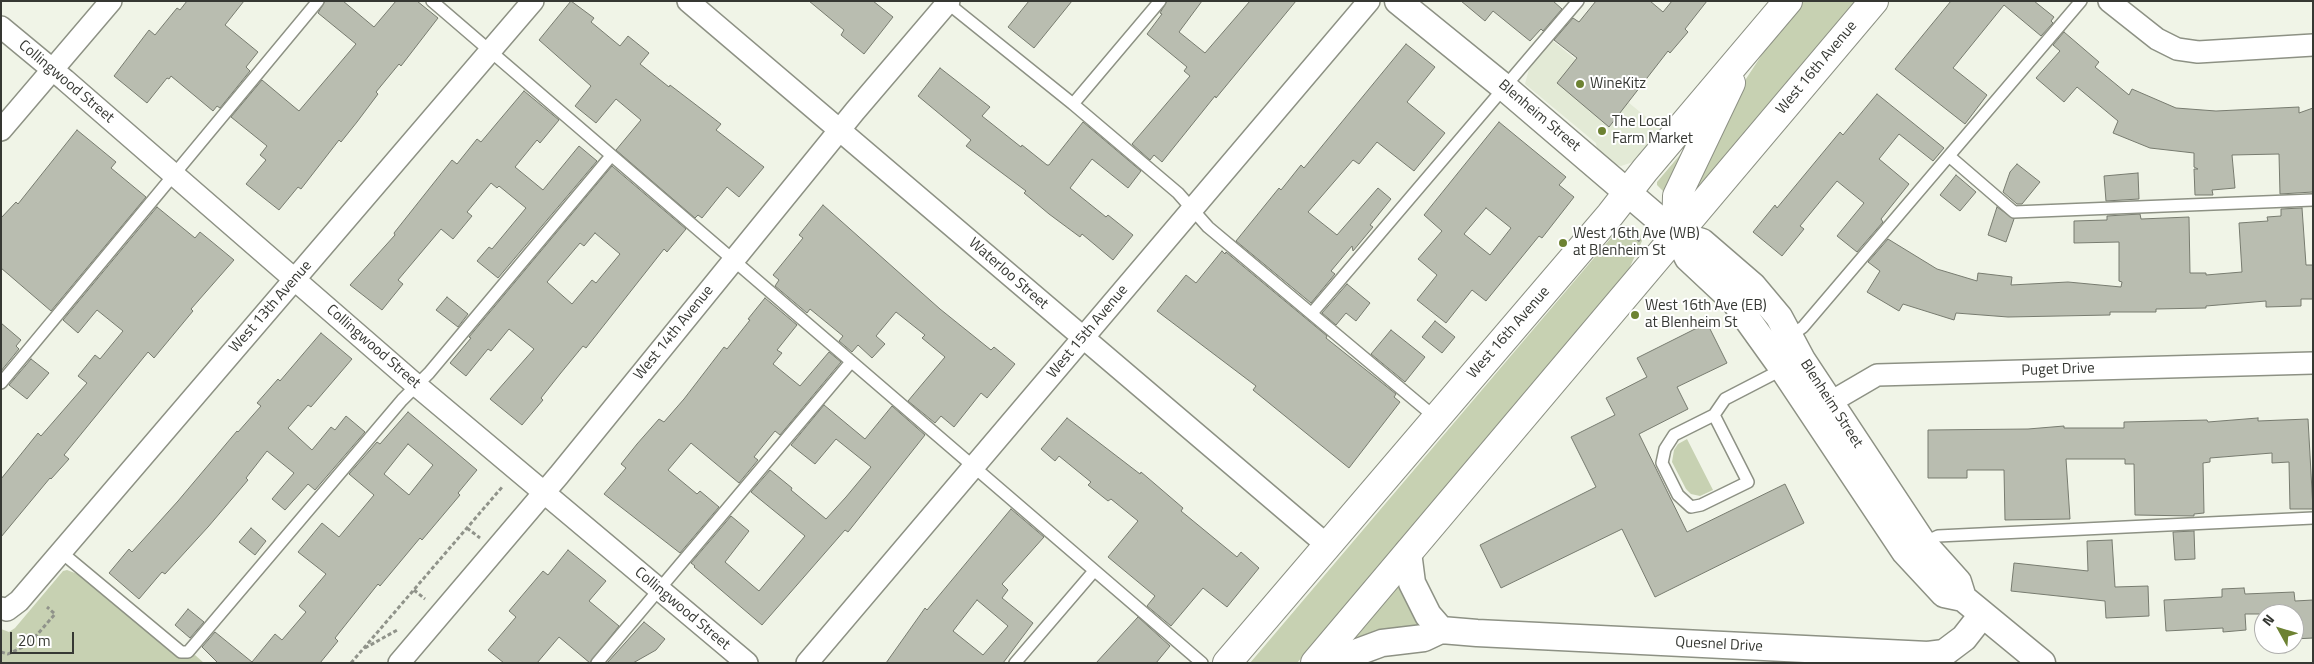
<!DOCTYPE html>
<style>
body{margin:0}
#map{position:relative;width:2314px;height:664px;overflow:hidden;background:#f0f4e7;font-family:"Titillium Web",sans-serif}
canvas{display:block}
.frame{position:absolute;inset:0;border:2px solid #363833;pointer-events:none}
.north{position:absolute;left:2254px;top:604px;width:50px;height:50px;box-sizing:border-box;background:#fff;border:1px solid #afafad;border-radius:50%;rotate:309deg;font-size:14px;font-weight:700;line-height:20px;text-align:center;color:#363833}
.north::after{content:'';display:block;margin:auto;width:18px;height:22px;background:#6d8232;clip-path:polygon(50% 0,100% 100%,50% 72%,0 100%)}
.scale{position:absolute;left:10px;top:632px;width:64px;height:22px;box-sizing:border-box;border:2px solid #363833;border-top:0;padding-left:6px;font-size:15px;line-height:18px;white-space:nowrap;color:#363833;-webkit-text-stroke:4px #fff;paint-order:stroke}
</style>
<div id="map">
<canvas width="2314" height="664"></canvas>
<div class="frame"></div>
<div class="north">N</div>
<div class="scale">20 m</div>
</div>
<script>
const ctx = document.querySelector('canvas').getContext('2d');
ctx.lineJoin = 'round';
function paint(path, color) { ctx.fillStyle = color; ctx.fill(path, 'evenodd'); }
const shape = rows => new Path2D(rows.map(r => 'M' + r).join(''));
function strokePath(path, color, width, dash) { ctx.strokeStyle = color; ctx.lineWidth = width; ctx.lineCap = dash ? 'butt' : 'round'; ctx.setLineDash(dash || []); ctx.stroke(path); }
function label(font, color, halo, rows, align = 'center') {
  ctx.font = font + ' "Titillium Web",sans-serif'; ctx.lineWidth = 4; ctx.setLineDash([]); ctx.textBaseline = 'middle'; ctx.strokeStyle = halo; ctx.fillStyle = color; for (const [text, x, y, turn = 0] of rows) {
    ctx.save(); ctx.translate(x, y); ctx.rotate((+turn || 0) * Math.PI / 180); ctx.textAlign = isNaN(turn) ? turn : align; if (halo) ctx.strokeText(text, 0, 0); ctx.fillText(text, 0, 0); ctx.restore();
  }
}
paint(shape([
 [1553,41,1661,129,1633,162,1621,166,1614,164,1597,150,1596,143,1525,84,1529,69]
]), '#e3ead6');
paint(shape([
 [1803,1,1860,1,1722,163,1690,193,1734,97,1771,41],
 [1696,136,1667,195,1657,185,1657,182],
 [1622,225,1630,226,1640,233,1642,241,1628,271,1612,294,1297,663,1250,663],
 [1687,439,1713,490,1700,496,1691,494,1686,489,1672,462,1674,450,1678,444],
 [67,570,80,575,182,659,195,655,204,663,1,663,1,629,9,632,15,628,63,571],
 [1399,582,1426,626,1346,644]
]), '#c7d1b2');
const building = shape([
 [187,1,244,1,225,25,258,52,246,67,250,71,220,108,217,106,213,111,171,76,169,79,167,78,147,103,114,76,149,30,155,35,177,8,180,10,187,1],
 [325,1,343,1,374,27,396,1,417,1,438,18,401,66,399,64,376,92,378,94,357,122,341,142,339,140,301,189,298,187,279,210,246,184,266,160,260,155,267,146,231,117,262,80,299,111,356,44,318,13,325,1],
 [571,1,594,18,591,22,620,46,628,36,649,53,640,64,669,87,670,85,721,124,716,130,764,167,739,197,727,187,702,218,698,215,695,218,616,150,641,120,616,99,596,123,575,106,591,86,539,40,571,1],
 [809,1,873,1,893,17,864,54,841,35,844,30,809,1],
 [1029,1,1072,1,1034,48,1008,27,1029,1],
 [1167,1,1202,1,1179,32,1205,53,1250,1,1296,1,1216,98,1215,96,1162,162,1154,155,1150,160,1132,144,1190,76,1184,71,1187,67,1147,34,1162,14,1160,13,1167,1],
 [1461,1,1553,1,1562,9,1543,31,1541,29,1530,41,1493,11,1485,21,1461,1],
 [1596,1,1650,1,1663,12,1672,1,1707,1,1685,29,1688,32,1670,53,1668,51,1609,127,1557,83,1577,58,1554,40,1573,18,1579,22,1596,1],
 [1951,1,2034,1,2054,17,2051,21,2053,23,2041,36,2004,5,1953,68,1987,95,1965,124,1895,69,1951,1],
 [2064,32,2099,62,2095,67,2129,95,2132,89,2176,108,2216,111,2299,107,2299,113,2313,108,2313,192,2280,194,2279,154,2232,155,2235,188,2212,190,2213,195,2195,195,2194,169,2198,169,2194,167,2194,153,2150,148,2113,133,2118,121,2077,87,2064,102,2036,78,2060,51,2053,45,2064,32],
 [1406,44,1435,67,1407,102,1445,133,1414,171,1377,142,1359,164,1353,160,1308,212,1337,235,1378,188,1391,199,1370,225,1373,227,1353,251,1352,246,1331,271,1335,274,1311,303,1236,241,1279,188,1281,190,1301,165,1304,168,1406,44],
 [940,68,990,107,982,116,1021,147,1022,145,1047,165,1049,165,1083,122,1141,171,1128,188,1092,159,1070,188,1106,217,1108,215,1133,235,1113,260,1082,234,1080,237,1049,214,1024,193,1026,191,966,146,971,140,918,96,940,68],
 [524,91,559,120,540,143,537,140,515,167,543,190,579,146,597,161,498,278,477,261,489,247,492,249,526,208,499,186,497,188,491,183,467,212,472,216,453,239,441,229,398,280,403,284,382,310,350,285,395,235,394,233,452,160,457,164,477,139,481,142,524,91],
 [1877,94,1944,148,1933,161,1899,134,1879,159,1909,184,1881,219,1883,222,1857,252,1837,236,1864,203,1837,181,1800,226,1804,229,1782,256,1753,232,1775,205,1777,208,1840,132,1843,135,1877,94],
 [1499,122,1566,177,1559,185,1574,197,1542,238,1539,236,1486,301,1472,290,1446,323,1417,300,1437,275,1418,259,1442,231,1424,215,1499,122],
 [1486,208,1511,228,1490,255,1464,234,1486,208],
 [77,130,116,162,111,168,146,197,51,311,1,268,1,218,16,202,18,204,77,130],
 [2017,164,2040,182,2022,204,2017,204,2003,192,2010,172,2017,164],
 [612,166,686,229,667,252,664,249,586,348,583,346,560,374,541,398,543,400,522,425,490,399,534,349,509,329,491,351,488,349,466,376,450,363,471,338,469,337,612,166],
 [595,233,620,254,596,283,592,280,572,304,547,282,580,243,584,246,595,233],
 [2138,173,2139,199,2106,201,2104,176,2138,173],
 [1956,175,1976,192,1960,211,1940,195,1956,175],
 [823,205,940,309,991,350,994,347,1015,364,987,398,981,393,954,427,941,416,935,423,908,401,945,357,922,338,925,335,896,312,876,336,885,344,872,358,858,345,852,352,839,341,843,336,810,309,807,313,775,286,779,280,773,275,803,238,799,235,823,205],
 [157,207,195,238,200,232,234,260,191,309,193,311,154,358,148,352,64,455,69,459,51,479,50,478,1,537,1,479,38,433,41,436,87,383,78,376,95,355,100,359,123,331,97,310,78,333,63,320,157,207],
 [1997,207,2014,219,2006,242,1988,235,1997,207],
 [2302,208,2306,265,2313,265,2313,299,2301,299,2301,306,2266,307,2266,301,2206,306,2206,308,2156,309,2156,312,2110,312,2110,315,2008,317,1956,313,1954,320,1903,304,1899,311,1867,292,1880,271,1868,262,1888,239,1937,269,1977,281,1978,273,2012,277,2011,285,2068,282,2121,287,2122,282,2119,281,2119,242,2074,243,2074,221,2107,220,2107,216,2140,214,2141,219,2189,217,2190,273,2206,273,2206,275,2242,272,2239,223,2268,221,2267,217,2281,216,2281,209,2302,208],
 [1222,251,1225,254,1226,252,1327,336,1326,338,1396,394,1394,397,1400,402,1349,468,1253,390,1256,386,1157,311,1186,275,1196,283,1222,251],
 [1347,284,1370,303,1356,321,1346,313,1336,325,1322,313,1347,284],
 [447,297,468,314,458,327,436,310,447,297],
 [765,298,797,325,777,350,782,353,773,364,800,386,829,352,841,362,780,435,775,431,754,457,758,460,739,483,691,443,668,470,697,494,700,491,719,507,680,553,604,494,626,468,621,464,637,444,659,419,664,422,684,399,724,347,727,349,750,320,748,319,765,298],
 [1435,321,1455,337,1442,353,1422,337,1435,321],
 [1,323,21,340,16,346,19,349,1,371,1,323],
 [1707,323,1727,363,1677,387,1688,409,1639,434,1687,532,1785,484,1804,523,1655,597,1622,529,1501,588,1480,545,1596,487,1571,437,1615,415,1606,398,1647,377,1637,358,1707,323],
 [1391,330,1425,357,1405,382,1371,354,1391,330],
 [321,333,352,359,311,407,308,405,288,428,312,450,331,427,335,430,346,416,365,432,315,490,308,484,285,510,272,499,294,473,267,451,246,478,248,480,208,527,165,574,162,572,139,599,109,573,129,549,132,552,178,501,237,431,238,432,261,406,257,403,278,379,280,381,321,333],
 [31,359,49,373,27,399,9,385,31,359],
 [824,405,865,439,892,406,925,435,848,532,845,530,762,625,694,567,695,566,691,563,731,516,749,531,725,562,759,591,805,536,751,492,770,470,792,488,791,490,826,519,846,497,871,467,836,439,815,464,791,445,824,405],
 [408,412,477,470,458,493,460,495,422,540,420,538,380,586,378,584,335,638,338,641,320,663,218,663,202,647,215,632,252,662,275,634,282,640,306,612,299,606,326,574,298,552,322,523,339,537,374,495,349,474,377,442,380,444,408,412],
 [408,444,433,465,409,495,384,474,408,444],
 [1067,418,1140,474,1141,472,1183,508,1181,511,1237,557,1241,552,1259,568,1227,607,1203,588,1171,626,1147,606,1155,596,1108,557,1138,521,1111,499,1108,501,1088,485,1091,482,1059,456,1055,461,1041,449,1067,418],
 [2258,418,2258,421,2308,419,2313,509,2290,509,2289,462,2272,463,2272,453,2210,458,2210,462,2203,463,2204,513,2194,514,2194,516,2135,515,2134,464,2125,464,2125,459,2066,459,2070,519,2005,520,2004,470,1967,470,1967,478,1928,478,1928,430,2028,429,2064,426,2064,428,2124,428,2124,422,2207,420,2208,422,2258,418],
 [1011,509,1044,537,1002,584,1008,590,1002,598,1033,623,1003,663,886,663,925,608,927,610,1011,509],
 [977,600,1008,626,983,655,953,631,977,600],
 [251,528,266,541,255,555,239,542,251,528],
 [2194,531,2195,559,2175,560,2173,532,2194,531],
 [2112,540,2115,587,2148,586,2149,616,2106,618,2105,601,2011,591,2014,563,2088,571,2087,541,2112,540],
 [568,550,606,581,589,601,619,626,590,663,559,637,537,663,504,663,488,650,516,617,509,611,543,571,548,575,568,550],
 [2244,588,2245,594,2294,592,2295,601,2313,600,2313,638,2294,639,2294,614,2245,614,2246,630,2223,632,2223,628,2166,631,2164,600,2222,597,2222,589,2244,588],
 [188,609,204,622,190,638,175,625,188,609],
 [1138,617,1170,646,1156,663,1096,663,1138,617],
 [644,622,665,639,656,650,633,663,607,663,644,622]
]);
paint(building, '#b9bdb0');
strokePath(building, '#777b6f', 1);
const service = shape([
 [432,1,1202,663],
 [945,1,1073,104,1178,193,1208,227,1436,418],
 [1073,104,1160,1],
 [1949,156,2014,212,2313,200],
 [1312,313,1578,1],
 [1789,337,1803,327,2081,1],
 [1,383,318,1],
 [1714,415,1748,482,1701,505,1691,507,1678,495,1662,463,1665,449,1674,435,1714,415,1725,399,1783,369],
 [1923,543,1938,536,2313,518],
 [61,552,181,652,188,652,402,400,429,373,611,156],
 [597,663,851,362],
 [1015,663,1094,571]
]);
const minor = shape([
 [688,1,1328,546],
 [2109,1,2157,39,2177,49,2198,52,2313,45],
 [1,27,65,80,416,385,747,663],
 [1,130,111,1],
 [1817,410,1877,375,2313,363],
 [1,608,7,610,19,601,533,1],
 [399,663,559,475,855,111,949,1],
 [807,663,1369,1]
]);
const tertiary = shape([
 [1398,1,1504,87,1676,234,1688,258,1735,302,1783,369,1905,552,1944,594,1963,598,2042,663],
 [1676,234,1702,242,1753,286,1779,317,1802,360,1923,543,1958,582,1963,598],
 [1408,552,1412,583,1428,615,1441,630],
 [1328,663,1382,643,1424,638,1441,630,1477,633,1928,655,1944,653,1964,638,1982,615]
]);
const secondary = shape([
 [1676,234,1677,196,1731,83],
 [1227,663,1610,215,1645,170,1788,1],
 [1315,663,1874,1]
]);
strokePath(service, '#8d9184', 14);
strokePath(minor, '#8d9184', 24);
strokePath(tertiary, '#8d9184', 29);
strokePath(secondary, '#8d9184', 30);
strokePath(shape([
 [1627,230,1641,242],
 [467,528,480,538],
 [414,590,425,599],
 [365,648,399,629],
 [1,652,8,654,29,644,55,614,47,607],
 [351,663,503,486]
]), '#90938a', 3, [4, 2.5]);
strokePath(service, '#fff', 11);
strokePath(minor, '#fff', 21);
strokePath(tertiary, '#fff', 26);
strokePath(secondary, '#fff', 28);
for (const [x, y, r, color] of [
 [1580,84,5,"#6d8232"],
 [1602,131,5,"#6d8232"],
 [1563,243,5,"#6d8232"],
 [1635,315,5,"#6d8232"]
]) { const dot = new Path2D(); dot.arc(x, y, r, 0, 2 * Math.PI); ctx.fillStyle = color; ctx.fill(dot); strokePath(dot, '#fff', 2); }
label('15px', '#363833', '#fff', [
 ["West 16th Avenue",1817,68,-50],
 ["Collingwood Street",66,82,40],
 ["Blenheim Street",1539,116,40],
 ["Waterloo Street",1008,274,41],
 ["West 13th Avenue",271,307,-49],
 ["West 15th Avenue",1088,332,-50],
 ["West 14th Avenue",674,333,-51],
 ["West 16th Avenue",1509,333,-49],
 ["Collingwood Street",373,347,41],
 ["Puget Drive",2058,370,-2],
 ["Blenheim Street",1831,404,57],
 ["Collingwood Street",682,609,40],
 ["Quesnel Drive",1719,645,3]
]);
label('15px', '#363833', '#fff', [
 ["WineKitz",1590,84],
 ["The Local",1612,122],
 ["Farm Market",1612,139],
 ["West 16th Ave (WB)",1573,234],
 ["at Blenheim St",1573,251],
 ["West 16th Ave (EB)",1645,306],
 ["at Blenheim St",1645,323]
], 'left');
</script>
